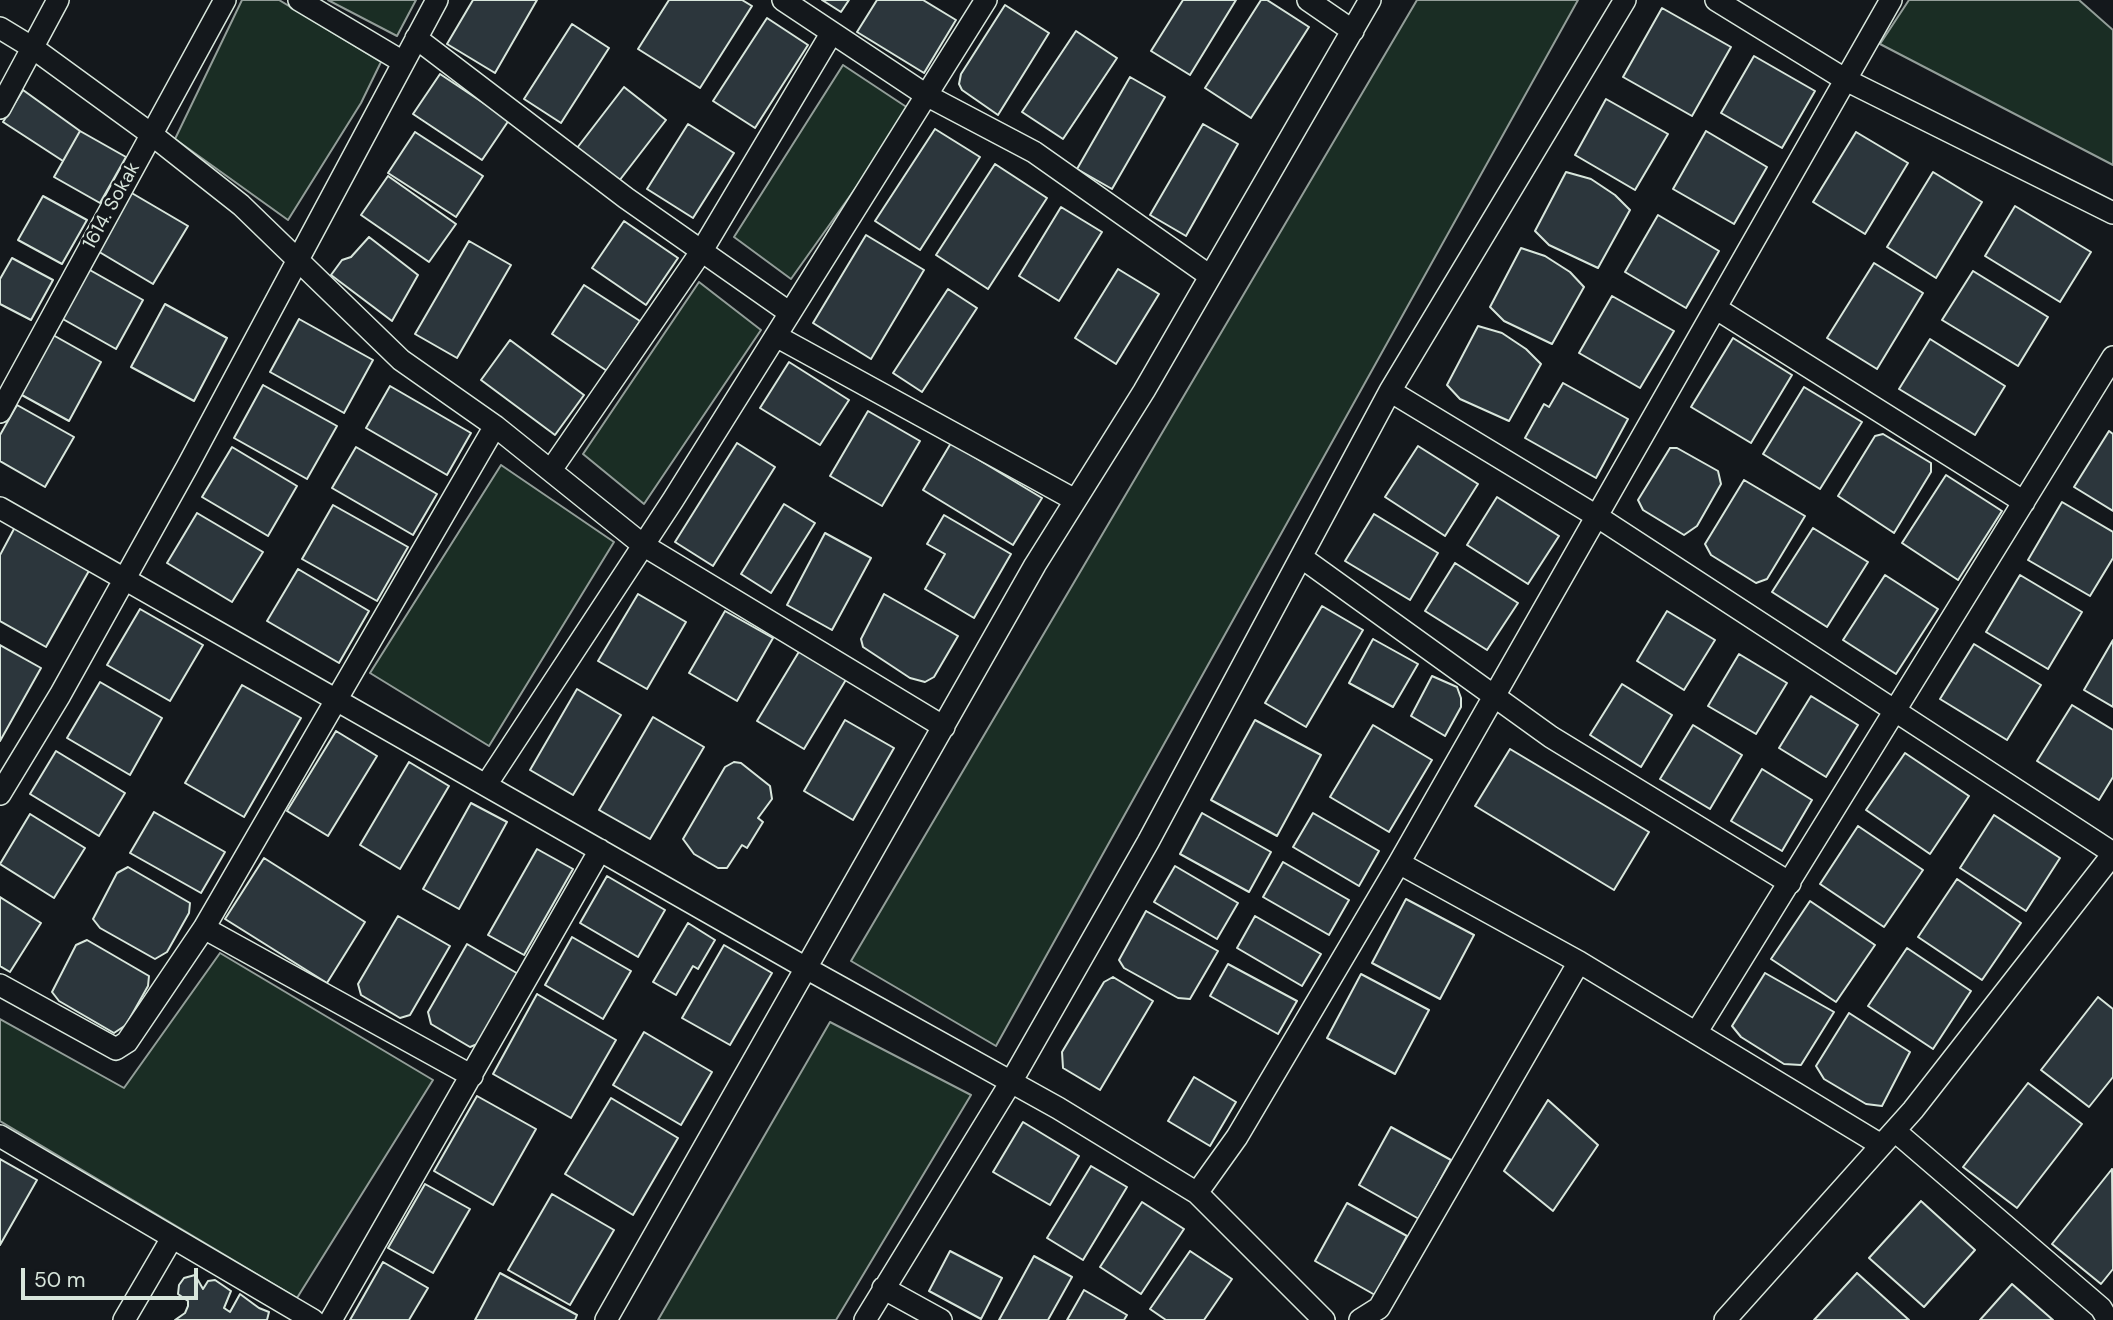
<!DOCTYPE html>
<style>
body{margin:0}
#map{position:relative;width:2113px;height:1320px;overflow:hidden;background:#14181c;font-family:"DM Sans",sans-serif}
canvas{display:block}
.scale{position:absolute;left:21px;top:1268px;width:177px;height:32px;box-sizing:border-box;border:4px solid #d8e6dc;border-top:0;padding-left:9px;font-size:21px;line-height:24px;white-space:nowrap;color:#d8e6dc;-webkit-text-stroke:5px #14181c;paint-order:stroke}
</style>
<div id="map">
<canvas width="2113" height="1320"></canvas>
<div class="scale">50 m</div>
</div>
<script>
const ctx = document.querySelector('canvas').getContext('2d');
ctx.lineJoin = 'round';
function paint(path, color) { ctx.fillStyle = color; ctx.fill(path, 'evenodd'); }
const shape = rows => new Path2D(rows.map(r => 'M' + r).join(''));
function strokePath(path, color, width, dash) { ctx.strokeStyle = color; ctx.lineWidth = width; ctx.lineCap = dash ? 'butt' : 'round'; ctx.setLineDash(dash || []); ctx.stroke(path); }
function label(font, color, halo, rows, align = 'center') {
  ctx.font = font + ' "DM Sans",sans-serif'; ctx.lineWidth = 5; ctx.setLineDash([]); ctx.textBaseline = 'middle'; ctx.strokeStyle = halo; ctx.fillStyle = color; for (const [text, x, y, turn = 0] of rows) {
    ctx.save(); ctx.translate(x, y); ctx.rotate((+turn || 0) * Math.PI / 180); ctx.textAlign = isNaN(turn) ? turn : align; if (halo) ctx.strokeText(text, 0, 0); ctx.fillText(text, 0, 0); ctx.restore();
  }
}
const green = shape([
 [242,0,279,0,381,62,361,103,288,220,175,139,242,0],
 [328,0,416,0,397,36,328,0],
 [1417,0,1578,0,996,1046,851,961,1417,0],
 [1909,0,2079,0,2113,30,2113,165,1880,44,1909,0],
 [843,65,911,110,791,279,734,237,843,65],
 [699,282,761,330,644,504,583,454,699,282],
 [501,465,614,542,489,746,370,673,501,465],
 [220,953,433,1080,297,1298,0,1121,0,1019,124,1088,220,953],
 [830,1022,971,1095,836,1320,658,1320,830,1022]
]);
paint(green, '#1a2d24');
strokePath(green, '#939e99', 2);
const building = shape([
 [473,0,537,0,495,73,447,44,473,0],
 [669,0,742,0,752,6,700,88,638,49,669,0],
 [822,0,849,0,841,12,822,0],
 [877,0,923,0,956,20,924,73,857,32,877,0],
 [1183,0,1236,0,1190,75,1151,51,1183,0],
 [1261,0,1267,0,1309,27,1251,118,1205,88,1261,0],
 [1005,5,1049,33,998,115,962,90,959,84,961,74,1005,5],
 [1662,8,1731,47,1692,116,1623,77,1662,8],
 [767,18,808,45,755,128,713,101,767,18],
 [572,24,609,48,561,123,524,99,572,24],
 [1076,31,1117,58,1063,139,1022,112,1076,31],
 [1754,56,1815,91,1782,148,1721,113,1754,56],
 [440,74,509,120,482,160,413,114,440,74],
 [1130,77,1165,97,1112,189,1077,169,1130,77],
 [624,87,666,120,619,181,577,148,624,87],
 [23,90,80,131,63,161,3,122,23,90],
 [1606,99,1668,134,1635,190,1575,155,1606,99],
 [688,124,734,153,693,218,647,189,688,124],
 [1203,124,1238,144,1186,236,1150,215,1203,124],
 [935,129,980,157,920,250,875,221,935,129],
 [80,131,126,157,100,203,54,177,80,131],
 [1706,131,1767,167,1734,224,1673,189,1706,131],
 [415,132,483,176,456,217,388,173,415,132],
 [1856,132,1908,163,1865,234,1813,202,1856,132],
 [995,164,1047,198,988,289,936,255,995,164],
 [1566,172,1591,179,1615,195,1630,210,1598,268,1549,245,1535,231,1566,172],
 [1933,172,1982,202,1936,278,1887,247,1933,172],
 [388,176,456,224,429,262,361,215,388,176],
 [130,192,188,226,153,284,96,250,130,192],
 [43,196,87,220,62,264,18,240,43,196],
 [2015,206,2091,252,2060,302,1985,256,2015,206],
 [1061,207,1102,232,1059,301,1019,276,1061,207],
 [1658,215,1719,251,1686,308,1625,272,1658,215],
 [624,221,678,258,646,305,592,268,624,221],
 [866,235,924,270,871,359,813,323,866,235],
 [369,237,418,275,392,321,331,275,342,260,351,257,369,237],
 [469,241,511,265,457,358,415,334,469,241],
 [1521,248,1545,256,1570,272,1584,287,1552,344,1504,321,1490,307,1521,248],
 [12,258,53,280,31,320,0,304,0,279,12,258],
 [1874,263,1923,293,1877,369,1827,338,1874,263],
 [88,269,143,300,116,349,61,318,88,269],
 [1118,269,1159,294,1116,364,1075,338,1118,269],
 [1973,271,2048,317,2018,366,1942,320,1973,271],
 [584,285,640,321,607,371,552,334,584,285],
 [948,289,977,308,922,392,893,373,948,289],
 [1612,296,1674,331,1640,388,1579,353,1612,296],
 [165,304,227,338,194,401,131,367,165,304],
 [299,319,373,360,344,413,270,372,299,319],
 [1478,326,1502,333,1526,349,1541,364,1509,421,1460,399,1447,385,1478,326],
 [53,335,101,362,69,421,20,394,53,335],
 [1733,338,1792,375,1751,443,1691,407,1733,338],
 [1930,339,2005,386,1975,435,1899,389,1930,339],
 [510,340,584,395,555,435,481,380,510,340],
 [789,362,849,400,820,445,760,408,789,362],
 [1563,383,1628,419,1596,478,1525,438,1544,404,1549,407,1563,383],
 [263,385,337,426,307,479,234,438,263,385],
 [390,386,471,433,447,475,366,428,390,386],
 [1804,387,1862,422,1820,489,1763,454,1804,387],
 [17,405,74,437,45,487,0,461,0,435,17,405],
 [868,411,920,441,882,506,830,476,868,411],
 [2109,431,2113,434,2113,511,2074,487,2109,431],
 [1883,434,1931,463,1931,472,1894,533,1838,496,1875,436,1883,434],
 [737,443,775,467,713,566,675,542,737,443],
 [951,443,1042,498,1013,545,923,490,951,443],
 [1418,446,1478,484,1445,536,1385,497,1418,446],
 [232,447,297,486,268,536,202,497,232,447],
 [356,447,437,494,413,535,332,488,356,447],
 [1670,448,1677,448,1718,471,1721,484,1697,526,1684,535,1643,510,1638,500,1670,448],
 [1946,475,2002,511,1958,580,1902,543,1946,475],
 [1744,480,1805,516,1767,579,1756,583,1711,555,1705,544,1744,480],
 [1497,497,1559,536,1528,584,1467,545,1497,497],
 [2062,502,2113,532,2113,558,2090,596,2028,560,2062,502],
 [784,504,815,523,771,593,741,574,784,504],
 [333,505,408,547,377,601,302,559,333,505],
 [197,513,263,552,232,602,167,563,197,513],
 [1374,514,1438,553,1410,600,1345,561,1374,514],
 [944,515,1011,554,974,618,925,589,945,554,927,544,944,515],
 [15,527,90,569,46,647,0,621,0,555,15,527],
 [1813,528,1868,562,1827,627,1772,592,1813,528],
 [825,533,871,558,832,630,787,605,825,533],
 [1455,563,1518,603,1487,650,1425,611,1455,563],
 [298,569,369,611,339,663,267,621,298,569],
 [1885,575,1938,609,1896,674,1843,640,1885,575],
 [2020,575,2082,612,2048,669,1986,632,2020,575],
 [638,594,686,622,647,689,598,661,638,594],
 [884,594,958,636,934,677,925,682,910,678,863,647,861,639,884,594],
 [1322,606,1363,630,1306,727,1265,703,1322,606],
 [140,609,203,645,170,701,107,665,140,609],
 [725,611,773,638,737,701,689,673,725,611],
 [1667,611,1715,640,1684,690,1637,661,1667,611],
 [1373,639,1418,664,1393,707,1349,683,1373,639],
 [2113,640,2113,707,2084,690,2113,640],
 [1974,644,2041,685,2007,740,1940,699,1974,644],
 [0,645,41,668,0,741,0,645],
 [800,650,847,678,804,749,757,721,800,650],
 [1739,654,1787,683,1756,734,1708,706,1739,654],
 [1432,676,1457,687,1461,698,1461,707,1445,736,1411,716,1432,676],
 [100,682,162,718,130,775,67,738,100,682],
 [1622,684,1672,715,1641,767,1590,735,1622,684],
 [242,685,301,718,244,817,185,783,242,685],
 [577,689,621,715,573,795,530,770,577,689],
 [1811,696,1858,725,1826,777,1779,748,1811,696],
 [2072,705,2113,730,2113,777,2099,800,2037,761,2072,705],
 [653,717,704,747,650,839,599,810,653,717],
 [845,720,894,748,853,820,804,791,845,720],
 [1255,720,1321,755,1277,836,1211,800,1255,720],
 [1373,725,1432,760,1389,832,1330,797,1373,725],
 [1693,725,1742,755,1710,809,1660,779,1693,725],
 [336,731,377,756,328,836,287,811,336,731],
 [1510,749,1649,832,1614,890,1475,806,1510,749],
 [56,751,125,793,99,836,30,794,56,751],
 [1905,753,1969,796,1930,854,1866,810,1905,753],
 [409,762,449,786,400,869,360,845,409,762],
 [734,762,741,763,770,786,772,799,758,818,763,822,747,848,742,845,727,868,718,868,694,854,683,839,725,767,734,762],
 [1762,769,1812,800,1782,851,1731,821,1762,769],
 [471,803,507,822,459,909,423,889,471,803],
 [154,812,225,852,201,893,130,853,154,812],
 [1202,813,1271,852,1249,892,1180,854,1202,813],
 [1313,813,1379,851,1359,886,1293,847,1313,813],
 [30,814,85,848,54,898,0,864,30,814],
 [1994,815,2060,858,2026,911,1960,868,1994,815],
 [1858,826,1923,870,1884,927,1820,884,1858,826],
 [537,849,573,869,524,955,488,935,537,849],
 [264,858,365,922,327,983,225,919,264,858],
 [1283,862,1349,900,1329,935,1263,897,1283,862],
 [1175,866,1238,903,1217,939,1154,902,1175,866],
 [128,867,190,903,189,913,167,952,155,959,100,928,93,919,117,873,128,867],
 [607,876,665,910,638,957,580,923,607,876],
 [1957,879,2021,923,1982,980,1918,937,1957,879],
 [0,897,41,923,10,972,0,966,0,897],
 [1406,899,1474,935,1440,999,1372,963,1406,899],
 [1810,901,1875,945,1836,1002,1771,959,1810,901],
 [1146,911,1218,951,1190,999,1178,998,1124,968,1119,960,1146,911],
 [398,916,450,946,410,1015,400,1018,361,995,358,984,398,916],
 [1255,916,1321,954,1302,986,1237,948,1255,916],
 [688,923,715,940,698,969,693,966,676,995,653,982,688,923],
 [572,937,631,971,603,1019,545,985,572,937],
 [87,940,149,976,148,986,126,1025,114,1033,59,1001,52,992,76,945,87,940],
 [467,944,520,975,480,1043,470,1047,431,1024,428,1012,467,944],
 [724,945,772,973,730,1045,682,1018,724,945],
 [1907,948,1971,991,1933,1049,1868,1006,1907,948],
 [1228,964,1297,1001,1278,1034,1210,996,1228,964],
 [1765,973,1834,1012,1801,1065,1784,1064,1741,1037,1732,1026,1765,973],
 [1361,974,1429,1010,1395,1074,1327,1038,1361,974],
 [1113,977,1153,1001,1100,1090,1063,1068,1062,1052,1104,982,1113,977],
 [537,994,616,1040,571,1118,493,1074,537,994],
 [2098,997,2113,1009,2113,1077,2089,1107,2041,1070,2098,997],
 [1849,1013,1910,1052,1882,1106,1866,1104,1824,1079,1816,1066,1849,1013],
 [644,1032,712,1072,681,1125,613,1085,644,1032],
 [1194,1077,1236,1102,1210,1146,1168,1121,1194,1077],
 [2028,1083,2082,1124,2017,1208,1963,1167,2028,1083],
 [477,1096,536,1129,493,1205,434,1171,477,1096],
 [611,1098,678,1138,633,1215,565,1174,611,1098],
 [1548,1100,1598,1145,1553,1211,1504,1171,1548,1100],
 [1023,1122,1079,1156,1050,1205,993,1172,1023,1122],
 [1391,1127,1451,1160,1419,1219,1359,1185,1391,1127],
 [0,1159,37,1180,0,1245,0,1159],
 [1091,1166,1127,1187,1083,1260,1047,1238,1091,1166],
 [2112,1169,2113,1269,2101,1284,2052,1244,2112,1169],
 [425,1184,470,1209,433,1273,388,1248,425,1184],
 [552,1194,614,1230,570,1305,508,1270,552,1194],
 [1921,1201,1975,1250,1924,1307,1869,1258,1921,1201],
 [1142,1202,1184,1229,1141,1294,1100,1267,1142,1202],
 [1347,1203,1407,1236,1375,1295,1315,1261,1347,1203],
 [950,1251,1002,1278,981,1319,929,1291,950,1251],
 [1190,1251,1232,1279,1204,1320,1166,1320,1150,1309,1190,1251],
 [1034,1256,1072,1277,1048,1320,999,1320,1034,1256],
 [383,1262,428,1288,409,1320,350,1320,383,1262],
 [500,1273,577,1315,575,1320,475,1320,500,1273],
 [1857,1273,1909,1320,1814,1320,1857,1273],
 [195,1275,203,1289,208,1281,215,1280,231,1291,224,1308,230,1312,240,1294,259,1308,269,1312,267,1320,175,1320,185,1313,188,1306,188,1301,178,1294,179,1285,184,1278,195,1275],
 [2012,1284,2053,1320,1980,1320,2012,1284],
 [1084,1290,1127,1315,1124,1320,1067,1320,1084,1290]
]);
paint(building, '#2c363c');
strokePath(building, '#d8e6dc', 2);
const street = shape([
 [299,0,403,62],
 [783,0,926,95,1034,152,1210,276],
 [1308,0,1353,31],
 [1716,0,1846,80,2113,213],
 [0,28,33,48,151,134,241,205,401,360,495,426,643,545,944,727],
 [416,38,626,198,790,313],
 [0,108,58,0],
 [1717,309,2024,502],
 [776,336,1075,500],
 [1390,391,1598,517,2113,853],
 [0,412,225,0],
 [551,470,701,252,831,34],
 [0,508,806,968,1058,1108,1197,1193,1324,1320],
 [1301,557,1551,737,1790,883],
 [486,785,673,500,986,0],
 [0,794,60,695,187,467,437,0],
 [1399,863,1579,962,1881,1145],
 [204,928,472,1076],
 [0,985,116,1049,127,1042,204,928,495,426],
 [1696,1033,2113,357],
 [1895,1131,2101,1308,2108,1320],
 [0,1136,313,1320],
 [1197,1193,1237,1137,1399,863,1891,0],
 [883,1288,941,1320],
 [124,1320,172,1238],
 [331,1320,600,850],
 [606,1320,1035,565,1144,391,1370,0],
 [865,1320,1011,1082,1148,842,1390,391,1625,0],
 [1360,1320,1379,1308,1579,962],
 [1725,1320,1913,1110,2113,854]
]);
strokePath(street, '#d8e6dc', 24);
strokePath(street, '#14181c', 21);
label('19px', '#d8e6dc', '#14181c', [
 ["1614. Sokak",112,206,-61]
]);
</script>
